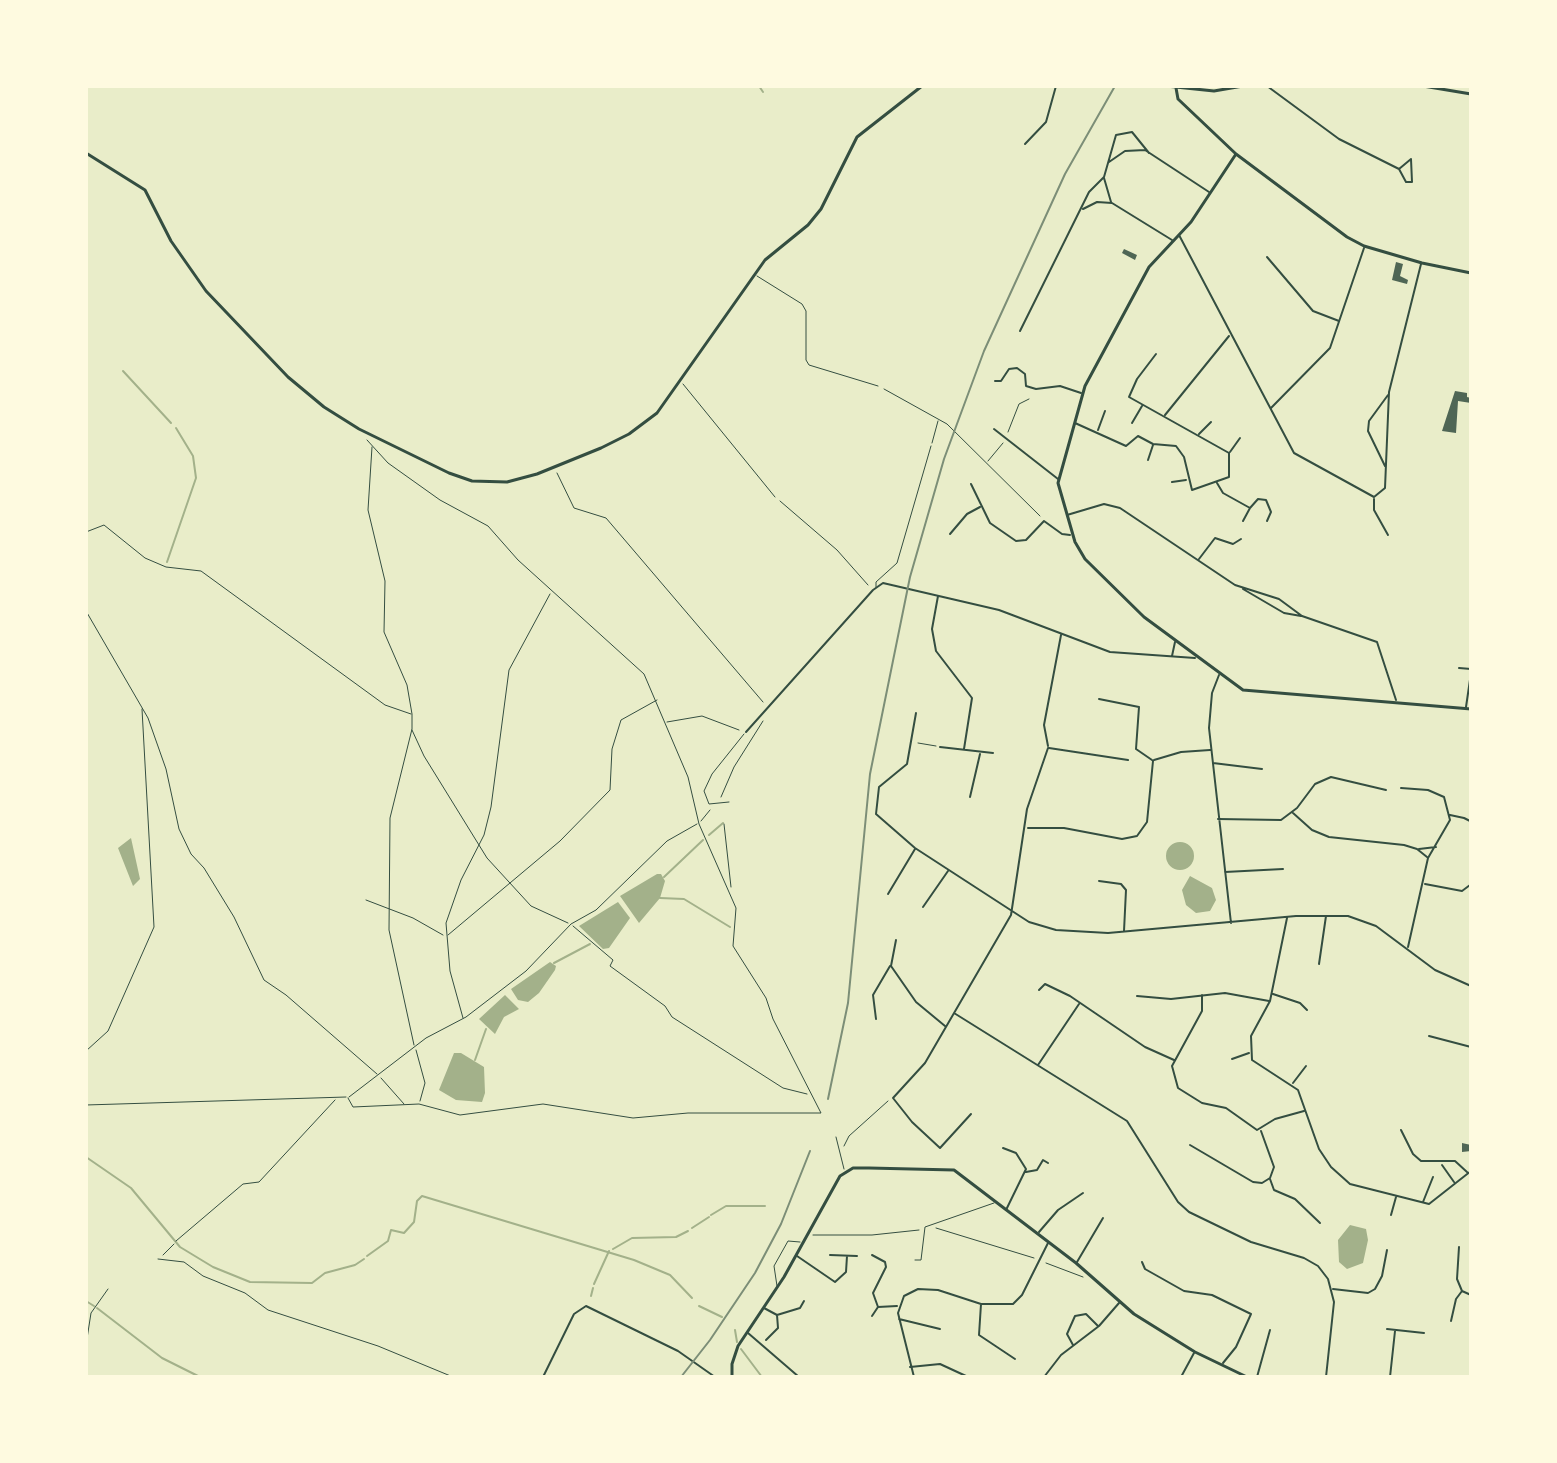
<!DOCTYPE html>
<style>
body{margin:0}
#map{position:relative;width:1557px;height:1463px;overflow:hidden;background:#e9edc9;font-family:Figtree,sans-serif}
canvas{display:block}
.frame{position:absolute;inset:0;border:88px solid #fefae0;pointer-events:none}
</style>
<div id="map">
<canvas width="1557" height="1463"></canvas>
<div class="frame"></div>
</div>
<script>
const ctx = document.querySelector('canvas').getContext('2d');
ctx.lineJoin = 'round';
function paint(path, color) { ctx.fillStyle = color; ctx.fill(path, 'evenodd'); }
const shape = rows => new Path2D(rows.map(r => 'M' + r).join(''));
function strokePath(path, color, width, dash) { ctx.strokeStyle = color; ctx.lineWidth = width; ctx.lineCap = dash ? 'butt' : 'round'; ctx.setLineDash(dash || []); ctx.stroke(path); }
paint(shape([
 [131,838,140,879,133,886,118,848],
 '1166 856a14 14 0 1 1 28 0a14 14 0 1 1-28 0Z',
 [657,874,661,874,665,881,660,898,639,923,620,896],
 [1190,876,1212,888,1216,900,1210,911,1196,913,1186,905,1182,890],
 [618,902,630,918,609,948,603,949,579,926],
 [550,962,556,966,555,970,539,993,528,1002,518,1000,511,989],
 [505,995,519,1009,504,1017,495,1034,479,1019],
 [454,1053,461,1053,484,1067,485,1093,482,1102,456,1100,439,1090],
 [1350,1225,1366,1229,1368,1240,1363,1263,1347,1269,1339,1262,1338,1240]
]), '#a3b18a');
strokePath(shape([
 [759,86,763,92],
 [123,371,171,423],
 [167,562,196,478,193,456,176,428],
 [709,835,723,823],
 [664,877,703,840],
 [660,898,684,899,730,927],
 [554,963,590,944],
 [475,1060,486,1029],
 [86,1157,131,1188,180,1247,213,1267,250,1282,312,1283,325,1273,355,1265,364,1259],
 [711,1215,726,1206,765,1206],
 [692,1228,709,1217],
 [613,1249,632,1238,676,1237,688,1231],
 [367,1256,388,1241,391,1230,404,1233,414,1222,417,1201,422,1196,634,1260,670,1275,692,1298],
 [594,1284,609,1251],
 [591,1296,593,1288],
 [86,1301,94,1306],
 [699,1306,722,1317],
 [97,1308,162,1358,200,1377],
 [735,1330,737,1342],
 [741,1349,762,1377]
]), '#a3b18a', 2);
paint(shape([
 [1124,249,1137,255,1135,260,1122,253],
 [1396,262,1403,264,1400,276,1408,280,1407,284,1392,280],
 [1455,391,1467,393,1467,397,1471,398,1471,403,1458,401,1456,433,1442,431],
 [1462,1143,1471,1145,1471,1151,1462,1152]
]), '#4f6655');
strokePath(shape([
 [884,389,947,424,1040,516],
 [1008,432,1019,404,1029,399],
 [932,443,938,421],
 [372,447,368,510,385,581,384,632,407,685,412,714,412,729,390,818,389,930,414,1045],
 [988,461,1003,443],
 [557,473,574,508,606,518,763,702],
 [780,501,837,550,868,585],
 [86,532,104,525,145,558,166,567,201,571,385,705,411,714],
 [86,611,148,718,166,769,179,829,191,854,204,868,234,917,264,980,286,995,377,1074],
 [667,722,702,716,739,730],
 [412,730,424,756,487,858,531,906,568,923],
 [918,743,936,746],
 [721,797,734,767,763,721],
 [701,821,710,810],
 [724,824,731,887],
 [366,900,413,918,443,935],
 [573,926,613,960,610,966,665,1006,672,1017,783,1088,807,1094],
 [448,935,560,841,610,790,612,749,621,720,657,700],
 [463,1018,450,971,446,923,461,880,484,835,491,807,509,670,550,594],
 [416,1050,425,1083,420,1101],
 [86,1051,108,1031,154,927,142,709],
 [381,1078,404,1104],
 [349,1097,426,1038,466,1017,526,971,571,924,596,910,667,841,697,824],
 [348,1098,353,1107,419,1104,460,1115,543,1104,633,1118,688,1113,821,1113,773,1019,766,998,733,946,736,908,699,824,688,777,644,674,518,560,488,526,440,500,388,463,367,440],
 [86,1105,346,1097],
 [844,1146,849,1136,888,1101],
 [936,1228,1034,1258],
 [813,1235,872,1235,919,1230],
 [176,1241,243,1184,259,1182,335,1100],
 [163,1255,174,1244],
 [1046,1263,1083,1277],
 [86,1345,91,1313,108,1289]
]), '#344e41', 1);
strokePath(shape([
 [757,276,802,304,806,311,806,360,809,365,878,386],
 [683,384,775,497],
 [876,587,876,582,897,563,931,446],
 [729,802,709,804,704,791,712,774,744,734],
 [836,1137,844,1169],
 [158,1259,184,1262,203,1276,245,1293,268,1310,378,1346,453,1377],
 [915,1260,921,1260,925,1227,994,1203],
 [777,1286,774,1266,788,1241,800,1242]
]), '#344e41', 1);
strokePath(shape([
 [1267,86,1339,139,1399,169,1406,182,1412,182,1411,159,1399,169],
 [1025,144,1046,122,1056,86],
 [1109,162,1125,151,1145,150,1209,192],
 [1104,178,1111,202],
 [1083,209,1097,202,1112,203,1172,240],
 [1179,235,1294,453,1374,497,1385,488,1389,392,1421,264],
 [1267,257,1313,311,1339,321],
 [1020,331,1089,192,1104,177,1116,135,1132,132,1149,153],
 [995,381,1001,381,1009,369,1017,368,1025,374,1026,386,1036,389,1060,386,1081,393],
 [1271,408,1330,348,1364,248],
 [1165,415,1229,336],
 [1075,423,1126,446,1138,436,1153,444,1176,446,1184,457,1192,490,1229,477,1229,453,1129,397,1137,379,1156,354],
 [1132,423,1142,406],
 [994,429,1058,479],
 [1098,430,1105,411],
 [1199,434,1211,422],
 [1230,452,1240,438],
 [1148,460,1153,445],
 [1385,466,1368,431,1369,421,1388,395],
 [1172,482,1186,480],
 [1217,483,1223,493,1250,508,1258,499,1266,500,1271,512,1267,521],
 [971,484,990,523,1016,541,1026,540,1044,521,1062,534,1070,535],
 [1374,499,1374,510,1388,535],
 [1067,515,1104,504,1120,508,1235,585,1279,599,1302,616,1377,642,1396,700],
 [1243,521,1250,508],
 [950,534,967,514,980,507],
 [1199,559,1215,538,1233,544,1241,539],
 [1243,589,1284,613,1301,616],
 [938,596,932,629,936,651,972,698,964,749],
 [1172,656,1175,642],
 [1459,668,1471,669],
 [1219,675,1212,693,1209,728,1231,923],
 [1099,699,1139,707,1136,749,1152,760],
 [1466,707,1471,673],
 [916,713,907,764,879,787,876,814,915,848,1029,922,1056,930,1108,933,1296,916,1348,916,1376,926,1435,970,1471,986],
 [746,732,873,590,883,583,999,610,1110,652,1195,658],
 [1048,746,1044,725,1061,635],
 [940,747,993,753],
 [1049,748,1128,760],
 [1154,760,1181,752,1210,750],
 [1213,763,1262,769],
 [1401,788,1428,790,1444,797,1450,820,1428,858,1408,947],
 [970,797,980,754],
 [1293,813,1312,830,1329,837,1404,845,1417,849,1427,857],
 [1450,815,1464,818,1470,821,1471,827],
 [1218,819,1281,820,1297,808,1315,784,1331,777,1386,790],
 [1028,828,1064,828,1122,839,1137,836,1147,822,1153,761],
 [1419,849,1436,847],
 [1225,872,1283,869],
 [1099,881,1121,884,1126,890,1124,931],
 [1425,884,1462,891,1470,885,1471,863],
 [888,894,915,849],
 [923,907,948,871],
 [1287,918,1270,1001,1251,1036,1252,1060,1298,1090,1319,1149,1331,1167,1350,1184,1429,1204,1471,1171],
 [896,940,891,966,916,1002,945,1026],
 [1319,964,1326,916],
 [1039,990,1045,984,1070,996,1145,1047,1174,1060],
 [1273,994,1300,1003,1307,1010],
 [1202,995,1202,1011,1172,1066,1178,1088,1202,1103,1226,1108,1257,1130,1275,1119,1304,1111],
 [1137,996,1171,999,1225,993,1269,1001],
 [954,1013,1127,1121,1178,1202,1189,1212,1251,1242,1304,1258,1318,1266,1328,1279,1334,1302,1326,1377],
 [876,1019,873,995,890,966],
 [1429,1036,1471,1047],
 [1232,1059,1249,1053],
 [1038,1065,1079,1004],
 [1293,1083,1306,1066],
 [971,1114,940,1148,912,1122,893,1098,925,1063,1011,915,1027,809,1048,748],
 [1401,1130,1413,1154,1421,1161,1455,1161,1467,1172],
 [1190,1145,1253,1182,1262,1183,1270,1178,1274,1167,1261,1131],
 [1003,1148,1016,1153,1026,1169,1006,1210],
 [1442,1165,1454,1182],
 [1026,1172,1037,1170,1043,1160,1048,1163],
 [1270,1179,1274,1190,1295,1199,1320,1223],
 [1423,1202,1433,1177],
 [1391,1215,1396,1197],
 [1039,1232,1058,1210,1083,1193],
 [830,1255,857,1256],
 [872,1255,885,1262,886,1267,873,1293,878,1307,897,1306],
 [797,1256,835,1282,846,1272,847,1256],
 [1077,1262,1103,1218],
 [1142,1262,1145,1269,1184,1291,1212,1295,1251,1314,1236,1347,1223,1363],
 [1333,1289,1368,1293,1375,1289,1382,1276,1387,1250],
 [1462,1291,1471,1295],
 [981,1304,979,1335,1015,1359],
 [764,1308,777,1315,800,1308,804,1301],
 [872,1316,878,1307],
 [899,1319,940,1329],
 [1451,1321,1456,1299,1462,1291,1457,1279,1459,1247],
 [1387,1329,1424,1333],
 [748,1333,799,1377],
 [766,1340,778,1328,777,1315],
 [1073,1345,1067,1334,1075,1316,1086,1314,1098,1326],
 [910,1367,940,1364,966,1376],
 [543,1377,574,1314,586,1306,678,1351,715,1377],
 [914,1377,898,1313,904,1296,918,1289,938,1290,981,1304,1013,1304,1022,1295,1048,1243],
 [1044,1377,1061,1355,1099,1326,1119,1303],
 [1181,1377,1194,1353],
 [1257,1377,1270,1330],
 [1390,1377,1395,1331]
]), '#344e41', 2);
strokePath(shape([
 [1166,86,1214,91,1243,86],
 [1423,86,1471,94],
 [1176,88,1178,99,1236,154,1347,237,1364,246,1422,263,1471,273],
 [86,153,145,190,171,241,206,291,288,377,324,407,359,429,449,473,472,481,507,482,537,474,601,448,629,434,657,413,765,260,808,225,821,209,857,137,922,86],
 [1236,154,1191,222,1149,267,1085,386,1058,483,1075,542,1085,559,1144,617,1243,690,1471,709],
 [732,1377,732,1364,738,1346,784,1277,840,1176,853,1168,869,1168,954,1170,1076,1263,1134,1314,1195,1352,1247,1377]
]), '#344e41', 3);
strokePath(shape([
 [828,1099,848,1003,870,774,910,577,944,459,984,351,1065,174,1115,86],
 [681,1377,710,1340,755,1273,781,1224,810,1151]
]), '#7c8e77', 2);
</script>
